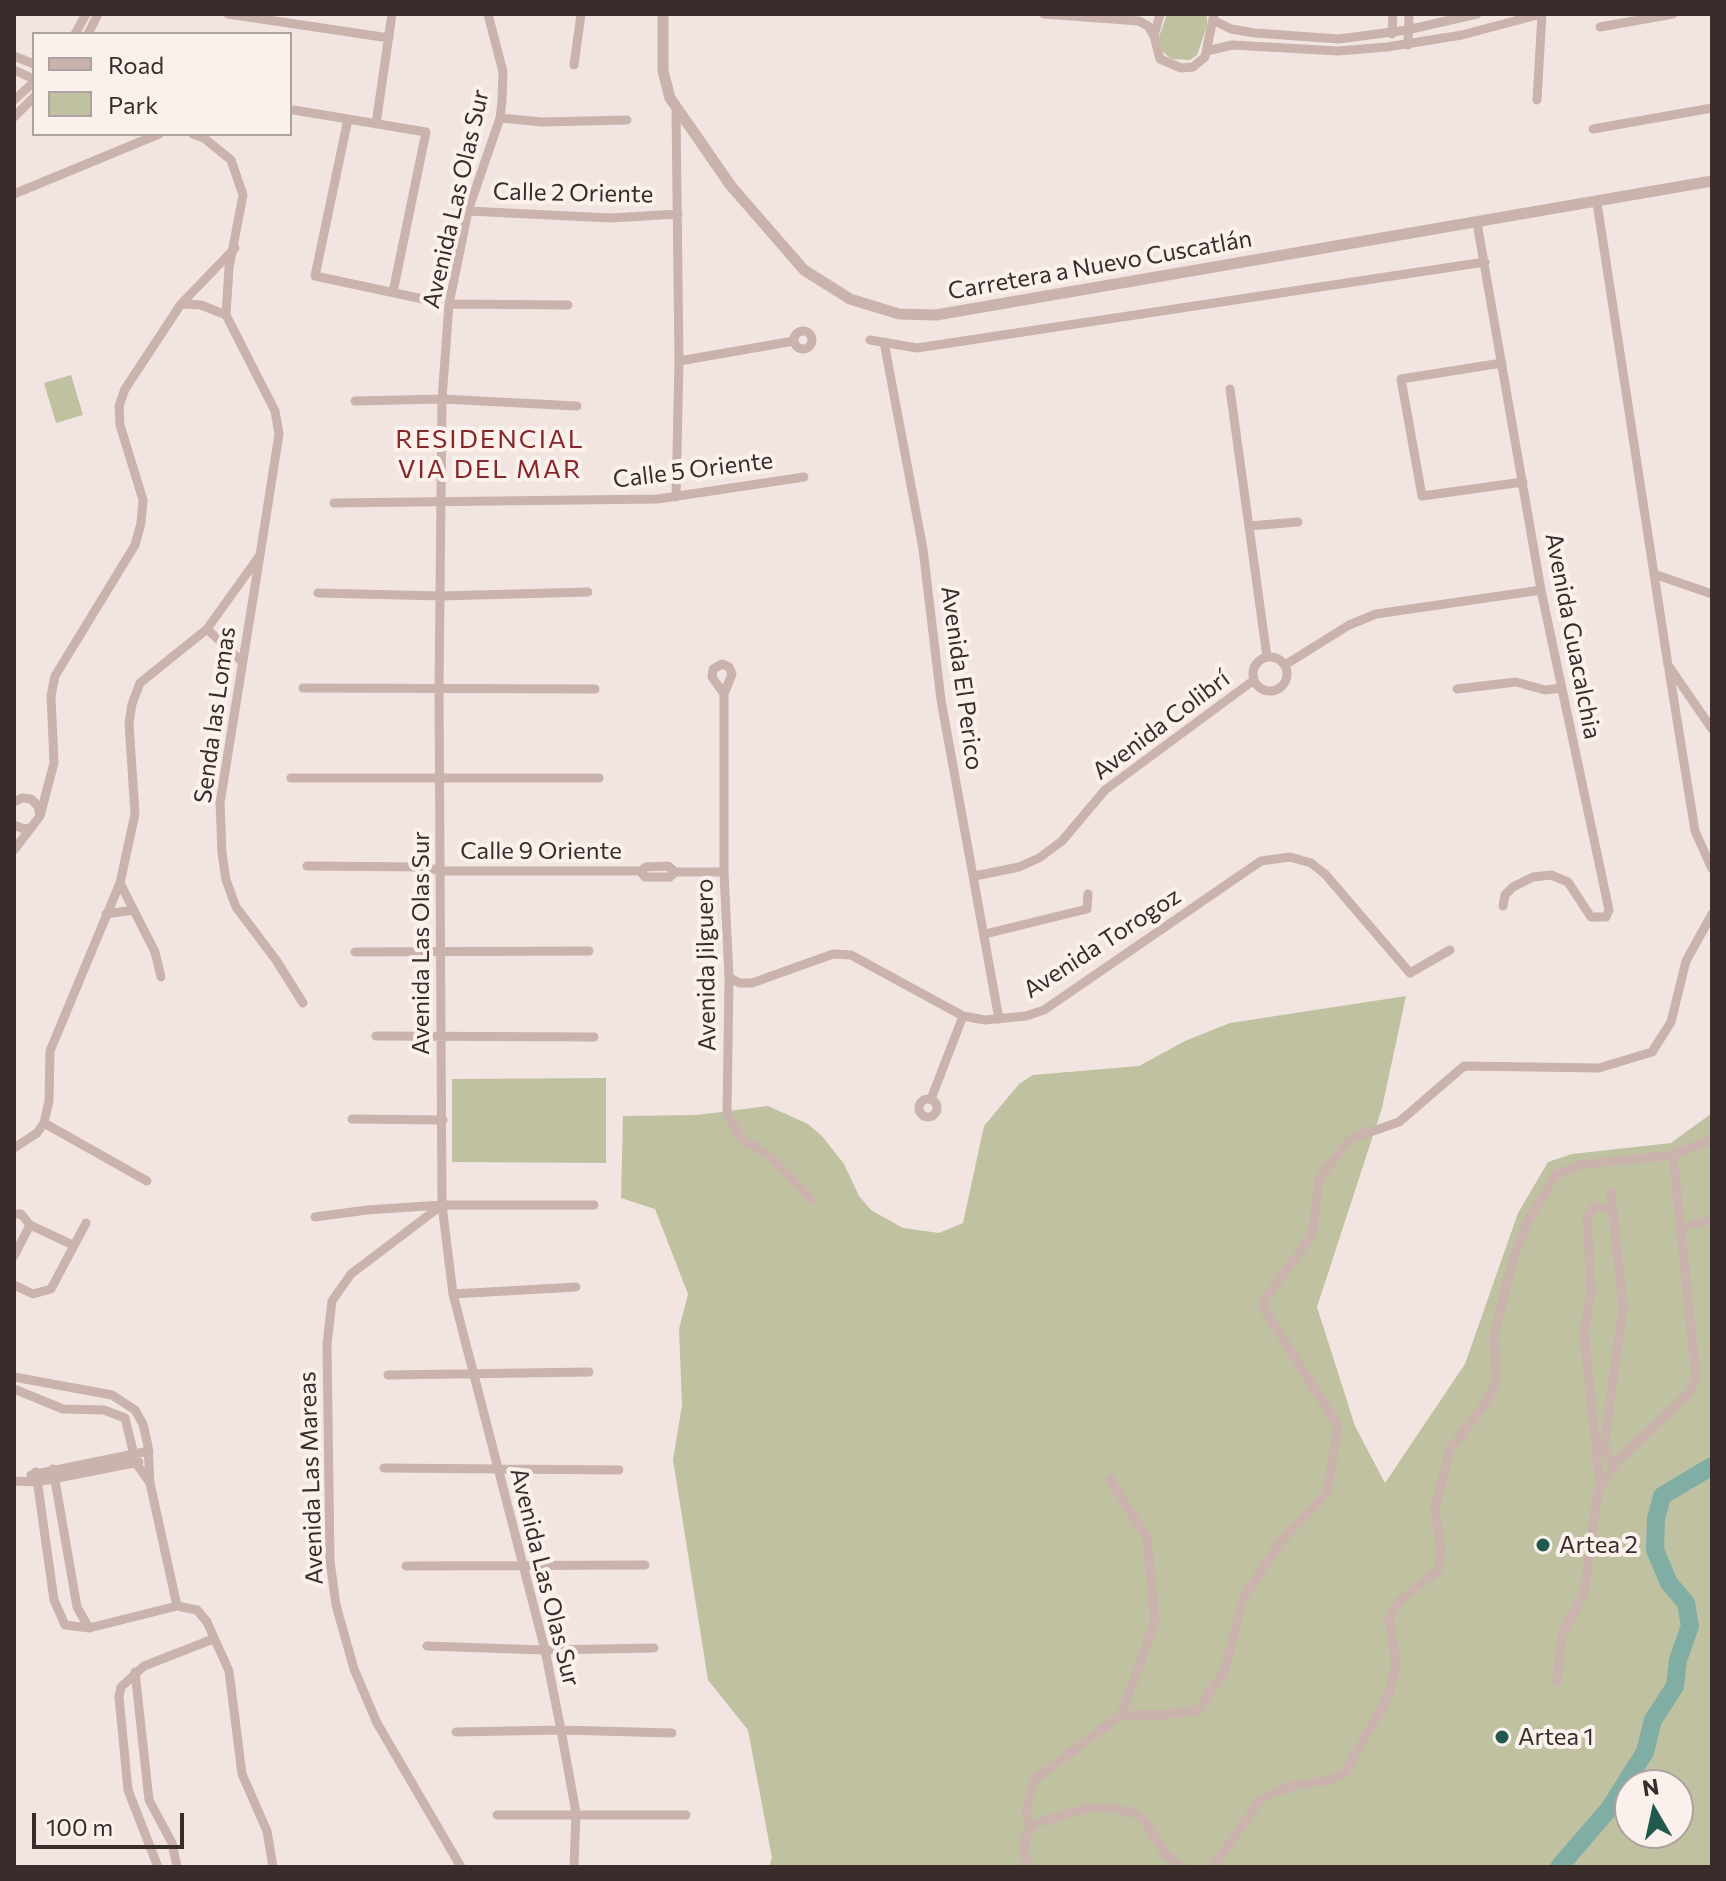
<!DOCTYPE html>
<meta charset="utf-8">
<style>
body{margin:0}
#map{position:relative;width:1726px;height:1881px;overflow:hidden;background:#f2e5e1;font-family:Commissioner,sans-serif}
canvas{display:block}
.frame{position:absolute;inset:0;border:16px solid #392c2b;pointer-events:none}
.legend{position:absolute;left:32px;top:32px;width:260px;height:104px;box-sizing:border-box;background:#faf1ed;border:2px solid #ada29f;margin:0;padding:10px 14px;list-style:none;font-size:24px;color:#392c2b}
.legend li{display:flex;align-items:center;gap:16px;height:40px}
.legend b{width:40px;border:2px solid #ada29f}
.north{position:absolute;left:1614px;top:1769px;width:80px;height:80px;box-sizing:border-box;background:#faf1ed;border:2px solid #ada29f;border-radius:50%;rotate:351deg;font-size:22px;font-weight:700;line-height:32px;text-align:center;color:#392c2b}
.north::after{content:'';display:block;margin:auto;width:28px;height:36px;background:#22594e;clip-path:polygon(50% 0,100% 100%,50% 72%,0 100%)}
.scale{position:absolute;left:32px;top:1813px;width:152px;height:36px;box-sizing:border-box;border:4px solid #392c2b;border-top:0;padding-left:10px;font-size:24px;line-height:28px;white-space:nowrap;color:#392c2b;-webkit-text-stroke:6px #faf1ed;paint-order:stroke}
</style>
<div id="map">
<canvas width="1726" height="1881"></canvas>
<div class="frame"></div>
<ul class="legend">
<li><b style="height:10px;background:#cab2ad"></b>Road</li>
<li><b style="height:22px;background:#bfc1a1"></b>Park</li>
</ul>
<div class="north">N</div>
<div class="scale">100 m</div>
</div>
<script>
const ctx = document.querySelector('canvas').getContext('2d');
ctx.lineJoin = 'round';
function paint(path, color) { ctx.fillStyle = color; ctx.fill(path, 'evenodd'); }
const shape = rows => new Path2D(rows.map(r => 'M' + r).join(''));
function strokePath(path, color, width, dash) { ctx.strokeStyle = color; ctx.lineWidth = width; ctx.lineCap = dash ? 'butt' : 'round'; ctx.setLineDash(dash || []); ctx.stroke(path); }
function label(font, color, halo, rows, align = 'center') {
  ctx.font = font + ' Commissioner,sans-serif'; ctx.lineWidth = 8; ctx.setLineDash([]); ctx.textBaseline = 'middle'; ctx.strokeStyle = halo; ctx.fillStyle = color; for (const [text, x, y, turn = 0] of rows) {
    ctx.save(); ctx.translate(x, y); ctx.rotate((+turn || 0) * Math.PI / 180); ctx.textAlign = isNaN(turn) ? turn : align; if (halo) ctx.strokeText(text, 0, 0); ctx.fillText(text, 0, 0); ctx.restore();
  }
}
paint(shape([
 [1167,14,1207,14,1207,26,1197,55,1190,60,1171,59,1162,51,1159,37],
 [71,375,83,415,56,423,44,383],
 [1406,996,1382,1108,1317,1307,1355,1426,1385,1483,1465,1364,1518,1213,1548,1162,1572,1154,1671,1143,1712,1113,1712,1867,769,1867,772,1858,748,1730,708,1680,673,1460,682,1405,679,1329,688,1294,655,1209,621,1198,623,1116,697,1115,768,1106,808,1124,822,1136,844,1164,859,1196,871,1210,903,1228,939,1233,963,1223,984,1126,1019,1084,1033,1075,1139,1066,1185,1041,1230,1023],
 [1630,1785,1678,1785,1678,1833,1630,1833],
 [606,1078,606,1163,452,1162,452,1079]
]), '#bfc1a1');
strokePath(shape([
 [1559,1867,1609,1809,1645,1752,1653,1720,1675,1686,1678,1660,1690,1626,1686,1603,1669,1583,1655,1550,1656,1519,1662,1496,1712,1466]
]), '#81aea4', 18);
strokePath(shape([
 [228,14,389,38],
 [488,14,503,72,502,101,500,118,468,211,449,304,442,399,439,690,442,1205,453,1294,545,1650,561,1730,576,1813,574,1867],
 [1044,14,1139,21,1148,26,1154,36],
 [1160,14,1154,36,1160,59,1181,68,1193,67,1205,57,1214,14],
 [1215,21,1231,29,1255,33,1339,39,1407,30,1477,14],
 [1600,27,1673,14],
 [75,34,86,14],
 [88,34,98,14],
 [1392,34,1393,14],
 [1408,45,1409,14],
 [1207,51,1232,45,1338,51,1387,47,1462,35,1541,14],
 [14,56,34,64],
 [574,65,581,14],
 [14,70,34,79],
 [14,100,34,82],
 [1537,100,1542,14],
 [294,110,426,132,393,292],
 [14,117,34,97],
 [500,118,542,122,627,120],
 [348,119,315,276,423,299],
 [376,124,392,14],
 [1593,129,1712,108],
 [14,194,159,134],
 [1597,203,1668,665,1712,729],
 [468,211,611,218,678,214],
 [1477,223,1541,590,1609,910,1606,917,1591,917,1568,882,1551,875,1533,877,1513,887,1505,895,1503,906],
 [181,304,235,248],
 [449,304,568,305],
 '794 340a9 9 0 1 1 18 0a9 9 0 1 1-18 0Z',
 [870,340,917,348,1485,262],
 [884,342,923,549,941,700,999,1019],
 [679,361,794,341],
 [1502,363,1401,379,1422,496,1523,482],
 [1230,389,1267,657],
 [355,401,442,399,577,406],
 [676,497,679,361,676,112],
 [334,503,658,499,804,477],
 [1249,526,1298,522],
 [260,555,220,803,222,853,226,880,236,907,276,960,303,1003],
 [1654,574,1712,594],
 [318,593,441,596,588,592],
 [207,629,240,660],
 '1253 674a17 17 0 1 1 34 0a17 17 0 1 1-34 0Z',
 [1285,665,1349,625,1376,614,1541,590],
 [1669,670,1695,831,1712,869],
 [303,688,595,689],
 [1457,689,1516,682,1545,690,1562,688],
 [724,694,712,677,713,669,722,664,729,667,732,674,724,694,724,872,729,977,727,1114,741,1138,770,1156,811,1199],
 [291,778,599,778],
 [14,802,22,798,31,799,38,806,40,816,14,850],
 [40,816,54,763,51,696,55,676,135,545,141,523,143,500,120,425,119,406,125,389,181,304,201,305,226,315],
 [14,825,24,829,32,827],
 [307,866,424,867,442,871,640,871,646,867,668,866,675,872,724,872],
 [640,871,645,877,670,877,675,872],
 [975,876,1019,867,1039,858,1062,841,1105,790,1254,680],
 [120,883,155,952,161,977],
 [106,914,134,910],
 [985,934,1087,909,1088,894],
 [355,952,589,951],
 [729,977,739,983,752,983,833,954,851,955,963,1016,985,1020,1026,1016,1044,1010,1261,861,1290,857,1311,863,1325,874,1410,973,1450,950],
 [376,1036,594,1037],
 '919 1108a9 9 0 1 1 18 0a9 9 0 1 1-18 0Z',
 [931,1099,963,1016],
 [352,1119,443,1120],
 [44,1123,147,1181],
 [14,1148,37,1133,44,1123,49,1101,50,1051,120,883,135,814,129,723,132,704,140,683,207,629,260,555,279,434,275,411,226,315,229,268,243,195,231,160,204,138,193,134],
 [1611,1193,1623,1307,1604,1446,1607,1457,1616,1463],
 [442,1205,351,1274,332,1301,327,1344,330,1561,336,1605,354,1669,377,1723,461,1867],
 [14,1214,21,1214,30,1225,73,1245],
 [315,1217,367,1210,442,1205,594,1205],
 [1680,1228,1712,1219],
 [14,1256,30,1225],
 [14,1285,33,1294,51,1289,86,1223],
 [453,1294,576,1287],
 [388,1375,589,1372],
 [14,1377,112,1395,135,1410,143,1424,148,1446,150,1483,177,1606],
 [14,1389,63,1409,104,1410,125,1418,136,1463,150,1483],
 [384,1468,619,1470],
 [53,1469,77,1607,89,1628],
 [36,1472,54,1600,65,1625,89,1628,177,1606,197,1610,207,1622,229,1671,242,1774,267,1831,273,1867],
 [31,1475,149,1451],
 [14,1481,37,1482,139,1462],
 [1600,1485,1584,1333,1591,1292,1587,1216,1595,1206,1612,1209],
 [406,1566,645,1565],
 [427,1646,545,1650,654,1648],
 [135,1672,149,1800,172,1843,177,1867],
 [1557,1682,1562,1635,1584,1593,1598,1490,1616,1463,1689,1392,1696,1377,1673,1155],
 [1121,1715,1165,1715,1198,1710,1225,1670,1244,1596,1280,1543,1327,1493,1338,1426,1261,1304,1312,1236,1319,1179,1350,1139,1399,1122,1464,1066,1599,1068,1652,1052,1671,1022,1686,961,1712,914],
 [456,1732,561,1730,672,1733],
 [497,1815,686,1815],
 [1030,1831,1026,1812,1034,1780,1121,1715,1155,1622,1147,1538,1110,1479],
 [158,1867,128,1790,119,1697,121,1687,144,1666,213,1639],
 [1029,1867,1024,1854,1025,1837,1036,1823,1085,1809,1107,1807,1134,1813,1145,1822,1165,1854,1182,1867],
 [1213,1867,1261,1799,1288,1787,1334,1779,1345,1772,1389,1695,1396,1664,1389,1617,1400,1600,1438,1571,1441,1551,1435,1508,1450,1450,1489,1398,1496,1380,1494,1334,1513,1260,1527,1223,1555,1175,1579,1165,1673,1155,1712,1139]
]), '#cab2ad', 9);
strokePath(shape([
 [663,14,663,71,670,98,731,186,804,270,850,299,899,314,936,315,1712,181]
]), '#cab2ad', 11);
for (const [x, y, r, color] of [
 [1543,1545,8,"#22594e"],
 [1502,1737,8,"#22594e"]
]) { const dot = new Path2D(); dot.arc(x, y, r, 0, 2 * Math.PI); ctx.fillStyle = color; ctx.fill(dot); strokePath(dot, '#faf1ed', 3); }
label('24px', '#392c2b', '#faf1ed', [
 ["Calle 2 Oriente",573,193,1],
 ["Avenida Las Olas Sur",456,199,-77],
 ["Carretera a Nuevo Cuscatlán",1100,265,-10],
 ["Calle 5 Oriente",693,470,-7],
 ["Avenida Guacalchia",1573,636,79],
 ["Avenida El Perico",962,678,82],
 ["Senda las Lomas",215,715,-82],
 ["Avenida Colibrí",1161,725,-37],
 ["Calle 9 Oriente",541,851],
 ["Avenida Las Olas Sur",421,943,-90],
 ["Avenida Torogoz",1102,943,-33],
 ["Avenida Jilguero",706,965,-91],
 ["Avenida Las Mareas",311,1478,-92],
 ["Avenida Las Olas Sur",545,1577,76]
]);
label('24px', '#392c2b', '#faf1ed', [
 ["Artea 2",1559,1545],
 ["Artea 1",1518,1737]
], 'left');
ctx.letterSpacing = '2px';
label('26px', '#84282a', '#faf1ed', [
 ["RESIDENCIAL",490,439],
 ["VIA DEL MAR",490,469]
]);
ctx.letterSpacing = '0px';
</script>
